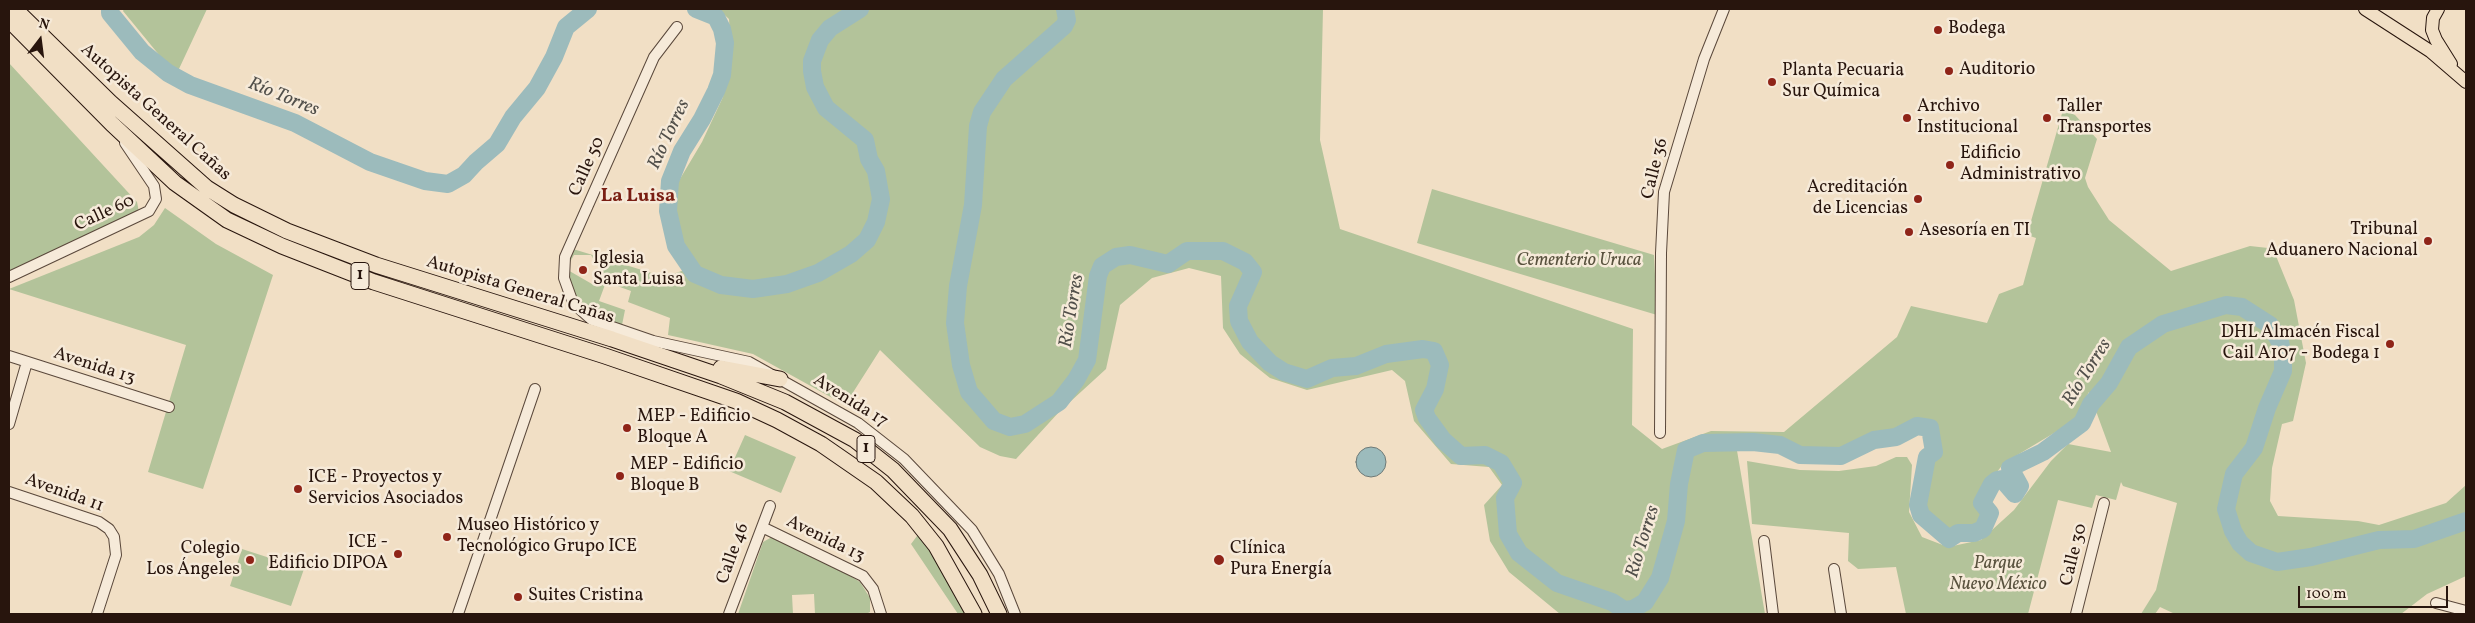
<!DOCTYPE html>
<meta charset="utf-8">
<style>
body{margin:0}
#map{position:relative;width:2475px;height:623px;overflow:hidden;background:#f1dfc5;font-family:Vollkorn,serif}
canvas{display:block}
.frame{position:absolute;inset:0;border:10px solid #28150d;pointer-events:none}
.north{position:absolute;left:15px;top:15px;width:50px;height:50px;-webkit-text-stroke:4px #f6ead9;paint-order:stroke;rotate:15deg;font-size:14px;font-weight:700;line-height:20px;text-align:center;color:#28150d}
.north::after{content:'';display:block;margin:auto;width:18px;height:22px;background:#28150d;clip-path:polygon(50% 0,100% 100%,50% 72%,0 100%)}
.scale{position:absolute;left:2298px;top:586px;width:150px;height:22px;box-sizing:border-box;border:2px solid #28150d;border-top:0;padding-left:6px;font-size:15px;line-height:18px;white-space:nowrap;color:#28150d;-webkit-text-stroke:4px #f6ead9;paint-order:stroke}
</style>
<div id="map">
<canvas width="2475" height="623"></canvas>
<div class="frame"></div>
<div class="north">N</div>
<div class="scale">100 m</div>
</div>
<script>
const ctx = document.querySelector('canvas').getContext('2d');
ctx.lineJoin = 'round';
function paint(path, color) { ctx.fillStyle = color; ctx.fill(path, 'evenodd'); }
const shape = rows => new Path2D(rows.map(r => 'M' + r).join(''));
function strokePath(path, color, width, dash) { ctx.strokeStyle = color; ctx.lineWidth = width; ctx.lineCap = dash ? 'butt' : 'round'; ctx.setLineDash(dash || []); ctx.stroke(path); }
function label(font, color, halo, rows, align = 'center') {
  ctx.font = font + ' Vollkorn,serif'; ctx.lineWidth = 5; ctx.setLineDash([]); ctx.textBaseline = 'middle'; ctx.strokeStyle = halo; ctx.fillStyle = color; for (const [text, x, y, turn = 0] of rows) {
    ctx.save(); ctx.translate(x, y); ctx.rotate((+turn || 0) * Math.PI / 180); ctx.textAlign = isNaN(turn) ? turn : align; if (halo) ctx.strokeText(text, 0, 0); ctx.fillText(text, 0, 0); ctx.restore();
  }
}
paint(shape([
 [124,9,207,9,178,71,160,56,123,11],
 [718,9,1323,9,1320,140,1340,229,1633,329,1632,425,1662,449,1711,431,1784,432,1897,337,1911,306,1987,323,1999,294,2023,285,2036,238,2027,235,2063,110,2075,115,2097,139,2085,178,2088,187,2109,220,2171,271,2250,246,2268,248,2276,256,2294,300,2306,363,2293,421,2282,424,2272,468,2270,501,2278,516,2358,521,2379,525,2446,503,2466,485,2466,576,2427,594,2401,614,2175,614,2160,607,2155,614,2141,614,2156,590,2177,503,2123,486,2121,482,2116,500,2096,495,2092,508,2058,500,2028,614,1906,614,1896,567,1858,569,1848,561,1849,533,1752,524,1747,461,1800,470,1839,471,1876,466,1896,457,1907,457,1912,465,1909,512,1922,537,1948,547,1981,540,2014,510,2051,461,2068,444,2111,452,2089,392,2074,421,2004,463,1978,496,1983,515,1976,526,1948,532,1929,515,1923,499,1930,462,1939,457,1933,425,1920,421,1840,450,1801,449,1781,441,1735,439,1765,614,1560,614,1509,572,1490,541,1484,505,1502,485,1489,467,1451,464,1414,421,1405,381,1392,370,1307,390,1270,378,1240,354,1223,328,1221,276,1189,268,1152,278,1120,305,1106,369,1059,412,1016,459,1000,456,980,447,880,350,845,405,753,354,668,335,670,318,628,302,631,291,606,282,599,301,625,310,622,325,593,314,576,298,566,269,573,249,665,277,698,265,683,243,677,214,677,184,702,142,723,97,731,53,729,19],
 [574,255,591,255,600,270,592,284,566,269],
 [9,63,137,202,139,212,9,271],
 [1432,189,1654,255,1657,315,1417,243],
 [165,208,216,244,273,275,203,489,148,472,186,345,9,289,139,237,154,225],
 [745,435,796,457,781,493,729,471],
 [920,532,966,614,958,614,911,544],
 [772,537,844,572,860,582,870,598,870,612,866,614,815,614,814,594,792,595,793,614,738,614,763,542],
 [242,549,304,569,291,606,230,586]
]), '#b3c39a');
const water = shape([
 '1356 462a15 15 0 1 1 30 0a15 15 0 1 1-30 0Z'
]);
paint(water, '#9cbbbc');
strokePath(water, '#6e7976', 1);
strokePath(shape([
 [1624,610,1624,614]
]), '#6e7976', 3);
strokePath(shape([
 [110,9,110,13,142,52,168,73,190,85,295,123,370,162,425,181,448,184,464,175,476,162,497,144,513,117,537,88,554,57,566,27,588,9],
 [696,9,716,17,722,29,725,43,722,75,716,91,702,119,682,151,670,181,668,211,676,246,695,274,721,285,753,289,787,284,818,273,851,254,867,240,876,222,881,199,876,171,869,159,865,140,826,108,815,87,812,71,812,61,820,40,830,28,860,9],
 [1065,9,1067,20,1064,26,1004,79,982,112,978,126,973,205,958,286,955,323,961,365,969,392,994,421,1010,427,1025,424,1059,402,1076,380,1087,360,1098,276,1102,266,1116,257,1130,255,1168,264,1187,251,1223,251,1245,262,1253,272,1238,306,1239,321,1250,342,1270,363,1284,372,1307,379,1332,368,1356,366,1386,354,1423,349,1434,351,1440,365,1435,389,1424,410,1427,418,1443,440,1461,456,1485,455,1501,463,1513,483,1505,498,1508,534,1519,553,1557,583,1612,602,1624,610,1633,609,1645,602,1660,578,1676,521,1679,484,1686,450,1703,443,1753,442,1780,445,1800,455,1841,456,1874,440,1896,437,1917,426,1930,428,1934,452,1927,457,1918,505,1921,515,1949,539,1958,533,1974,533,1983,529,1990,513,1982,503,1992,484,1997,480,2002,479,2015,494,2020,486,2010,468,2043,452,2082,423,2091,404,2109,383,2129,347,2163,324,2226,305,2242,307,2270,325,2280,342,2283,355,2283,371,2267,408,2254,448,2234,474,2226,509,2233,531,2240,543,2251,553,2277,562,2311,557,2379,540,2414,539,2466,521]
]), '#9cbbbc', 18);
const minor = shape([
 [677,27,654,57,565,257,564,278,573,303,592,320,653,341,749,362,858,423,904,459,972,530,999,574,1015,614],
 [9,277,149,211,156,199,154,186,125,143],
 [9,356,169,407],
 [9,424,27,362],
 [1660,433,1661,253,1664,192,1704,59,1724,9],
 [9,492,99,522,109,529,114,537,116,555,97,614],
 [762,527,863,576,873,589,881,614],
 [1764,541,1773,614],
 [1834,569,1841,614],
 [2436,603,2466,611],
 [458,614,535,389],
 [729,614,770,506],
 [2076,614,2104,503]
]);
const major = shape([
 [2365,9,2430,51,2466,82],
 [2438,9,2433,18,2432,30,2436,40,2451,64]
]);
const highway = shape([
 [15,9,110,102,207,188,234,205,287,231,376,265,612,339,721,376,785,402,855,440,893,470,950,529,980,575,999,614],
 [9,20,112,124,175,183,227,220,282,246,374,282,605,356,736,401,777,420,821,444,876,482,912,516,936,546,974,614],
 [721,368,780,379]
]);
strokePath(minor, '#5a483b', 12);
strokePath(major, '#28150d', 14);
strokePath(highway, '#28150d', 17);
strokePath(minor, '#f6ead9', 10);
strokePath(major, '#f1dfc5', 12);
strokePath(highway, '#f1dfc5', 15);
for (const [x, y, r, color] of [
 [1938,30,5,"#8f2418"],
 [1949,71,5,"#8f2418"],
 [1772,82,5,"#8f2418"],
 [1907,118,5,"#8f2418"],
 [2047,118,5,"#8f2418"],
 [1950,165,5,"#8f2418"],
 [1918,199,5,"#8f2418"],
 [1909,232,5,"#8f2418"],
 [2428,241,5,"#8f2418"],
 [583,270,5,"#8f2418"],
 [2390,344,5,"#8f2418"],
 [627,428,5,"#8f2418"],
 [620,476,5,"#8f2418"],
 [298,489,5,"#8f2418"],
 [447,537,5,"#8f2418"],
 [398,554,5,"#8f2418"],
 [250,560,5,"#8f2418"],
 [1219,560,6,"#8f2418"],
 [518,597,5,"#8f2418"]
]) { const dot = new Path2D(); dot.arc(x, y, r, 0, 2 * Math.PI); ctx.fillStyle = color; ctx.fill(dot); strokePath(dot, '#f6ead9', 2); }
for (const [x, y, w] of [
 [360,276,18],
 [866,449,18]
]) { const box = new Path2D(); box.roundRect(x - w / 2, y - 13.5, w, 27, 4); ctx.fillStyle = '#f6ead9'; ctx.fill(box); strokePath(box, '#28150d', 1); }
label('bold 16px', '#28150d', null, [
 ["1",360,276],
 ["1",866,449]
]);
label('18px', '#28150d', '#f6ead9', [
 ["Bodega",1948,30],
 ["Auditorio",1959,71],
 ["Planta Pecuaria",1782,72],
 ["Sur Química",1782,93],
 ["Archivo",1917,108],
 ["Institucional",1917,129],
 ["Taller",2057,108],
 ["Transportes",2057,129],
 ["Edificio",1960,155],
 ["Administrativo",1960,176],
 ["Acreditación",1908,189,"right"],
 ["de Licencias",1908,210,"right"],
 ["Tribunal",2418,231,"right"],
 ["Aduanero Nacional",2418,252,"right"],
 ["Asesoría en TI",1919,232],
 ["Iglesia",593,260],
 ["Santa Luisa",593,281],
 ["DHL Almacén Fiscal",2380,334,"right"],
 ["Cail A107 - Bodega 1",2380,355,"right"],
 ["MEP - Edificio",637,418],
 ["Bloque A",637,439],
 ["MEP - Edificio",630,466],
 ["Bloque B",630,487],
 ["ICE - Proyectos y",308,479],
 ["Servicios Asociados",308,500],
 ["Museo Histórico y",457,527],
 ["Tecnológico Grupo ICE",457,548],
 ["ICE -",388,544,"right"],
 ["Edificio DIPOA",388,565,"right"],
 ["Colegio",240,550,"right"],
 ["Los Ángeles",240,571,"right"],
 ["Clínica",1230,550],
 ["Pura Energía",1230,571],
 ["Suites Cristina",528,597]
], 'left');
label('18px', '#28150d', '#f6ead9', [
 ["Autopista General Cañas",155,113,42],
 ["Calle 50",588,167,-66],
 ["Calle 36",1656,169,-76],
 ["Calle 60",105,214,-25],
 ["Autopista General Cañas",520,291,17],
 ["Avenida 13",94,367,18],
 ["Avenida 17",850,402,32],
 ["Avenida 11",64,494,20],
 ["Avenida 13",825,540,26],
 ["Calle 46",734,554,-70],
 ["Calle 30",2075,555,-76]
]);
label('italic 18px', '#59523e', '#f6ead9', [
 ["Cementerio Uruca",1579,262],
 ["Parque",1998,565],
 ["Nuevo México",1998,586]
]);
label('italic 19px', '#514f4a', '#f6ead9', [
 ["Río Torres",283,98,22],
 ["Río Torres",670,135,-65],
 ["Río Torres",1073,311,-81],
 ["Río Torres",2088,373,-58],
 ["Río Torres",1644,542,-73]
]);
label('bold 19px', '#7a1f14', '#f6ead9', [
 ["La Luisa",638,198]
]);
</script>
